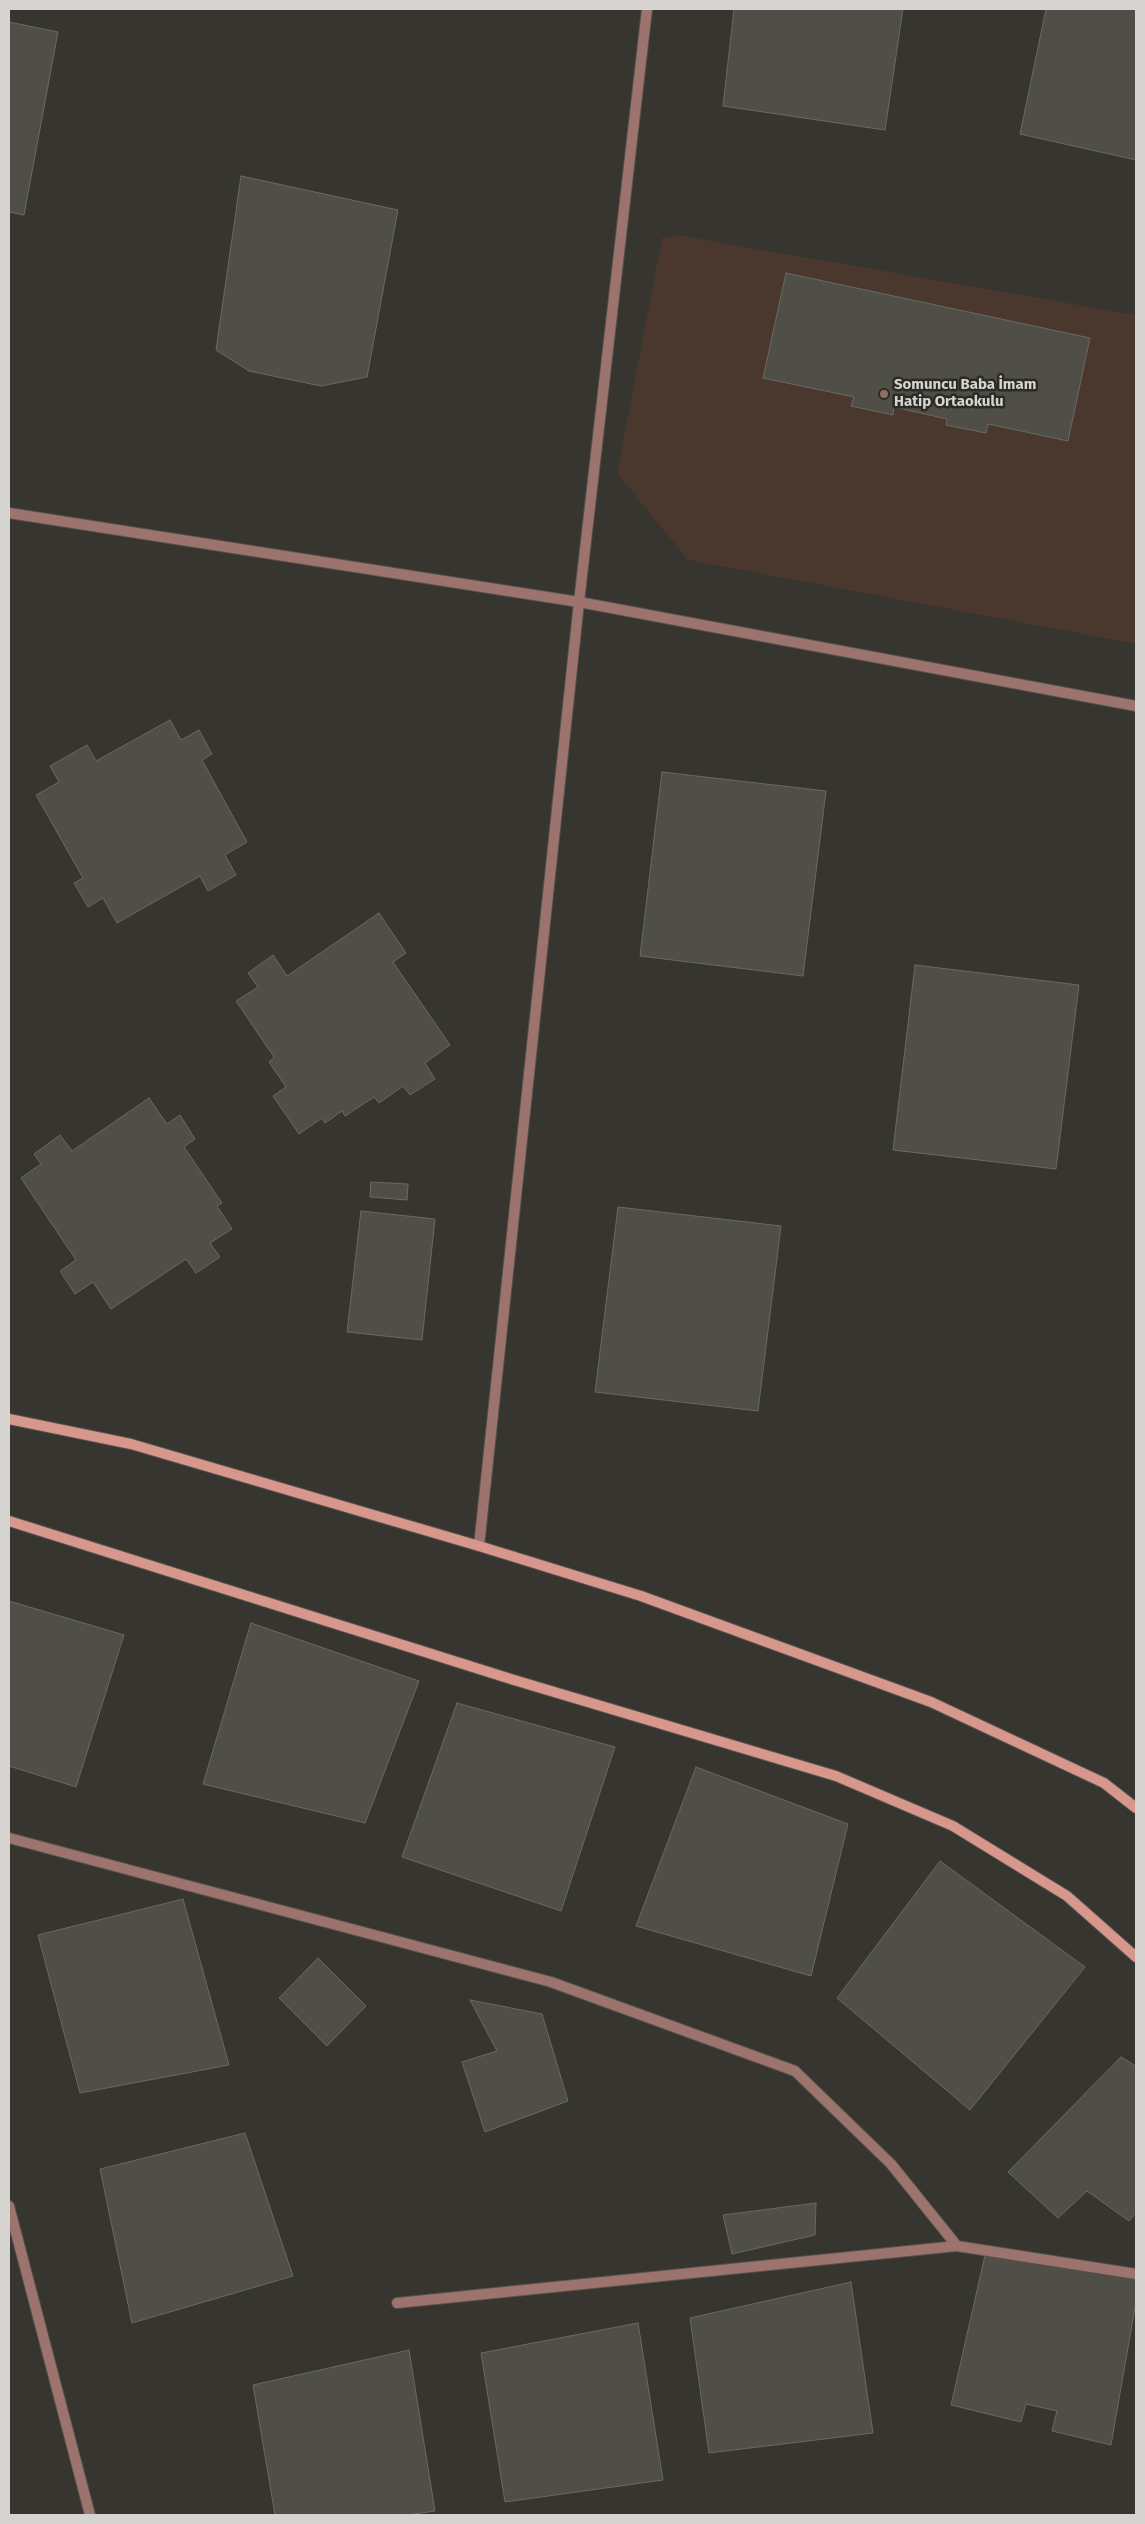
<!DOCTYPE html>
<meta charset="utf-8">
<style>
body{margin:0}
#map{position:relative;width:1145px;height:2524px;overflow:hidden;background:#36352f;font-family:"Fira Sans",sans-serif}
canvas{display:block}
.frame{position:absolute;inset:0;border:10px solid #d5d4d0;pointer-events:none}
</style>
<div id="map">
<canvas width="1145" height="2524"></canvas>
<div class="frame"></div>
</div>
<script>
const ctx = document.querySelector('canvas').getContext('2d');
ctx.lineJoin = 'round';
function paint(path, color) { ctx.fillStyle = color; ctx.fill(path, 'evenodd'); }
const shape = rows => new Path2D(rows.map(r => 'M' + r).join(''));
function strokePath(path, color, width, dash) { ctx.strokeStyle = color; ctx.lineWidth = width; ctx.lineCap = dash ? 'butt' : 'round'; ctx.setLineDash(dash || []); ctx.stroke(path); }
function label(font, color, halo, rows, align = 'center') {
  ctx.font = font + ' "Fira Sans",sans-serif'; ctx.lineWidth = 5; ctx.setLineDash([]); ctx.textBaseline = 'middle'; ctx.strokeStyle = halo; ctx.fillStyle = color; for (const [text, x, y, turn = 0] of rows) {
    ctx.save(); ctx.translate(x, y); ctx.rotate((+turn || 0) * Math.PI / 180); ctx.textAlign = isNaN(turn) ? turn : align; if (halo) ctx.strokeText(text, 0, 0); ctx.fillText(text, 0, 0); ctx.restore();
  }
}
paint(shape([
 [677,235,1136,315,1136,644,688,560,617,473,662,238]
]), '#4a382f');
const building = shape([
 [734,9,903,9,885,130,723,106,734,9],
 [1046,9,1136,9,1136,160,1020,134,1046,9],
 [9,22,58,32,24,215,9,212,9,22],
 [241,176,398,210,367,377,321,386,249,371,216,350,241,176],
 [786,273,1090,338,1068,441,988,424,986,433,946,425,947,419,894,407,893,415,851,406,854,397,763,378,786,273],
 [170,720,181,740,199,730,212,754,202,760,247,842,225,855,236,875,208,891,200,876,117,923,103,898,88,907,74,883,83,878,36,795,59,782,50,766,87,745,96,761,170,720],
 [662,772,826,791,803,976,640,956,662,772],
 [379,913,406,953,393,962,450,1045,425,1063,435,1079,410,1095,403,1086,379,1103,374,1097,345,1116,342,1111,325,1123,322,1118,299,1134,273,1096,286,1087,269,1062,274,1057,236,1001,258,987,248,973,273,955,287,976,379,913],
 [915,965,1079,985,1056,1169,893,1150,915,965],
 [149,1098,167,1124,180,1115,195,1139,184,1147,222,1203,217,1206,232,1229,210,1243,220,1257,196,1273,186,1259,111,1309,93,1282,75,1294,60,1271,76,1260,21,1178,41,1164,34,1154,60,1135,72,1151,149,1098],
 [371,1182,408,1184,407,1200,370,1197,371,1182],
 [618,1207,781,1226,758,1411,595,1392,618,1207],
 [361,1211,435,1219,422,1340,347,1332,361,1211],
 [9,1601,124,1635,76,1787,9,1766,9,1601],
 [251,1623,419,1681,365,1823,203,1784,251,1623],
 [457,1703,615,1747,561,1911,402,1857,457,1703],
 [696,1767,848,1824,811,1976,636,1926,696,1767],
 [940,1861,1085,1967,970,2110,837,1998,940,1861],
 [183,1899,229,2065,80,2093,38,1935,183,1899],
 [318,1958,366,2006,327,2046,279,1998,318,1958],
 [470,2000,542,2014,568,2101,485,2132,462,2062,497,2051,470,2000],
 [1121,2057,1136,2066,1136,2213,1129,2221,1087,2191,1058,2218,1008,2172,1121,2057],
 [245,2133,293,2276,132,2323,100,2169,245,2133],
 [816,2203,815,2235,732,2254,723,2215,816,2203],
 [986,2251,1136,2275,1136,2302,1111,2445,1052,2431,1057,2411,1026,2404,1021,2422,951,2405,986,2251],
 [851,2282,873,2433,709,2453,690,2318,851,2282],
 [638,2323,663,2480,505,2502,481,2353,638,2323],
 [409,2350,435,2511,407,2515,275,2515,253,2385,409,2350]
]);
paint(building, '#4f4e47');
strokePath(building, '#6a6962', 1);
const minor = shape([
 [647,9,579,602,1136,706],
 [9,513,579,602,479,1546],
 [9,1838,551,1982,795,2071,891,2164,957,2246],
 [9,2206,90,2515],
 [397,2303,957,2246,1136,2274]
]);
const secondary = shape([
 [9,1419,131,1444,479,1546,641,1596,931,1702,1104,1783,1136,1808],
 [9,1521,514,1680,836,1776,953,1826,1067,1896,1136,1957]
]);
strokePath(minor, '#53524c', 12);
strokePath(secondary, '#53524c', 12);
strokePath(minor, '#9d746d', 10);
strokePath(secondary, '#d7978c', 10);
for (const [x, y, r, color] of [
 [884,394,5,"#8d6e63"]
]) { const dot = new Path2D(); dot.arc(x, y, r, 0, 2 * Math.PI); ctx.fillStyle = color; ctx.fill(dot); strokePath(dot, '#2c2b25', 2); }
label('bold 15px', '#d5d4d0', '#2c2b25', [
 ["Somuncu Baba İmam",894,385],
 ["Hatip Ortaokulu",894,402]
], 'left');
</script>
